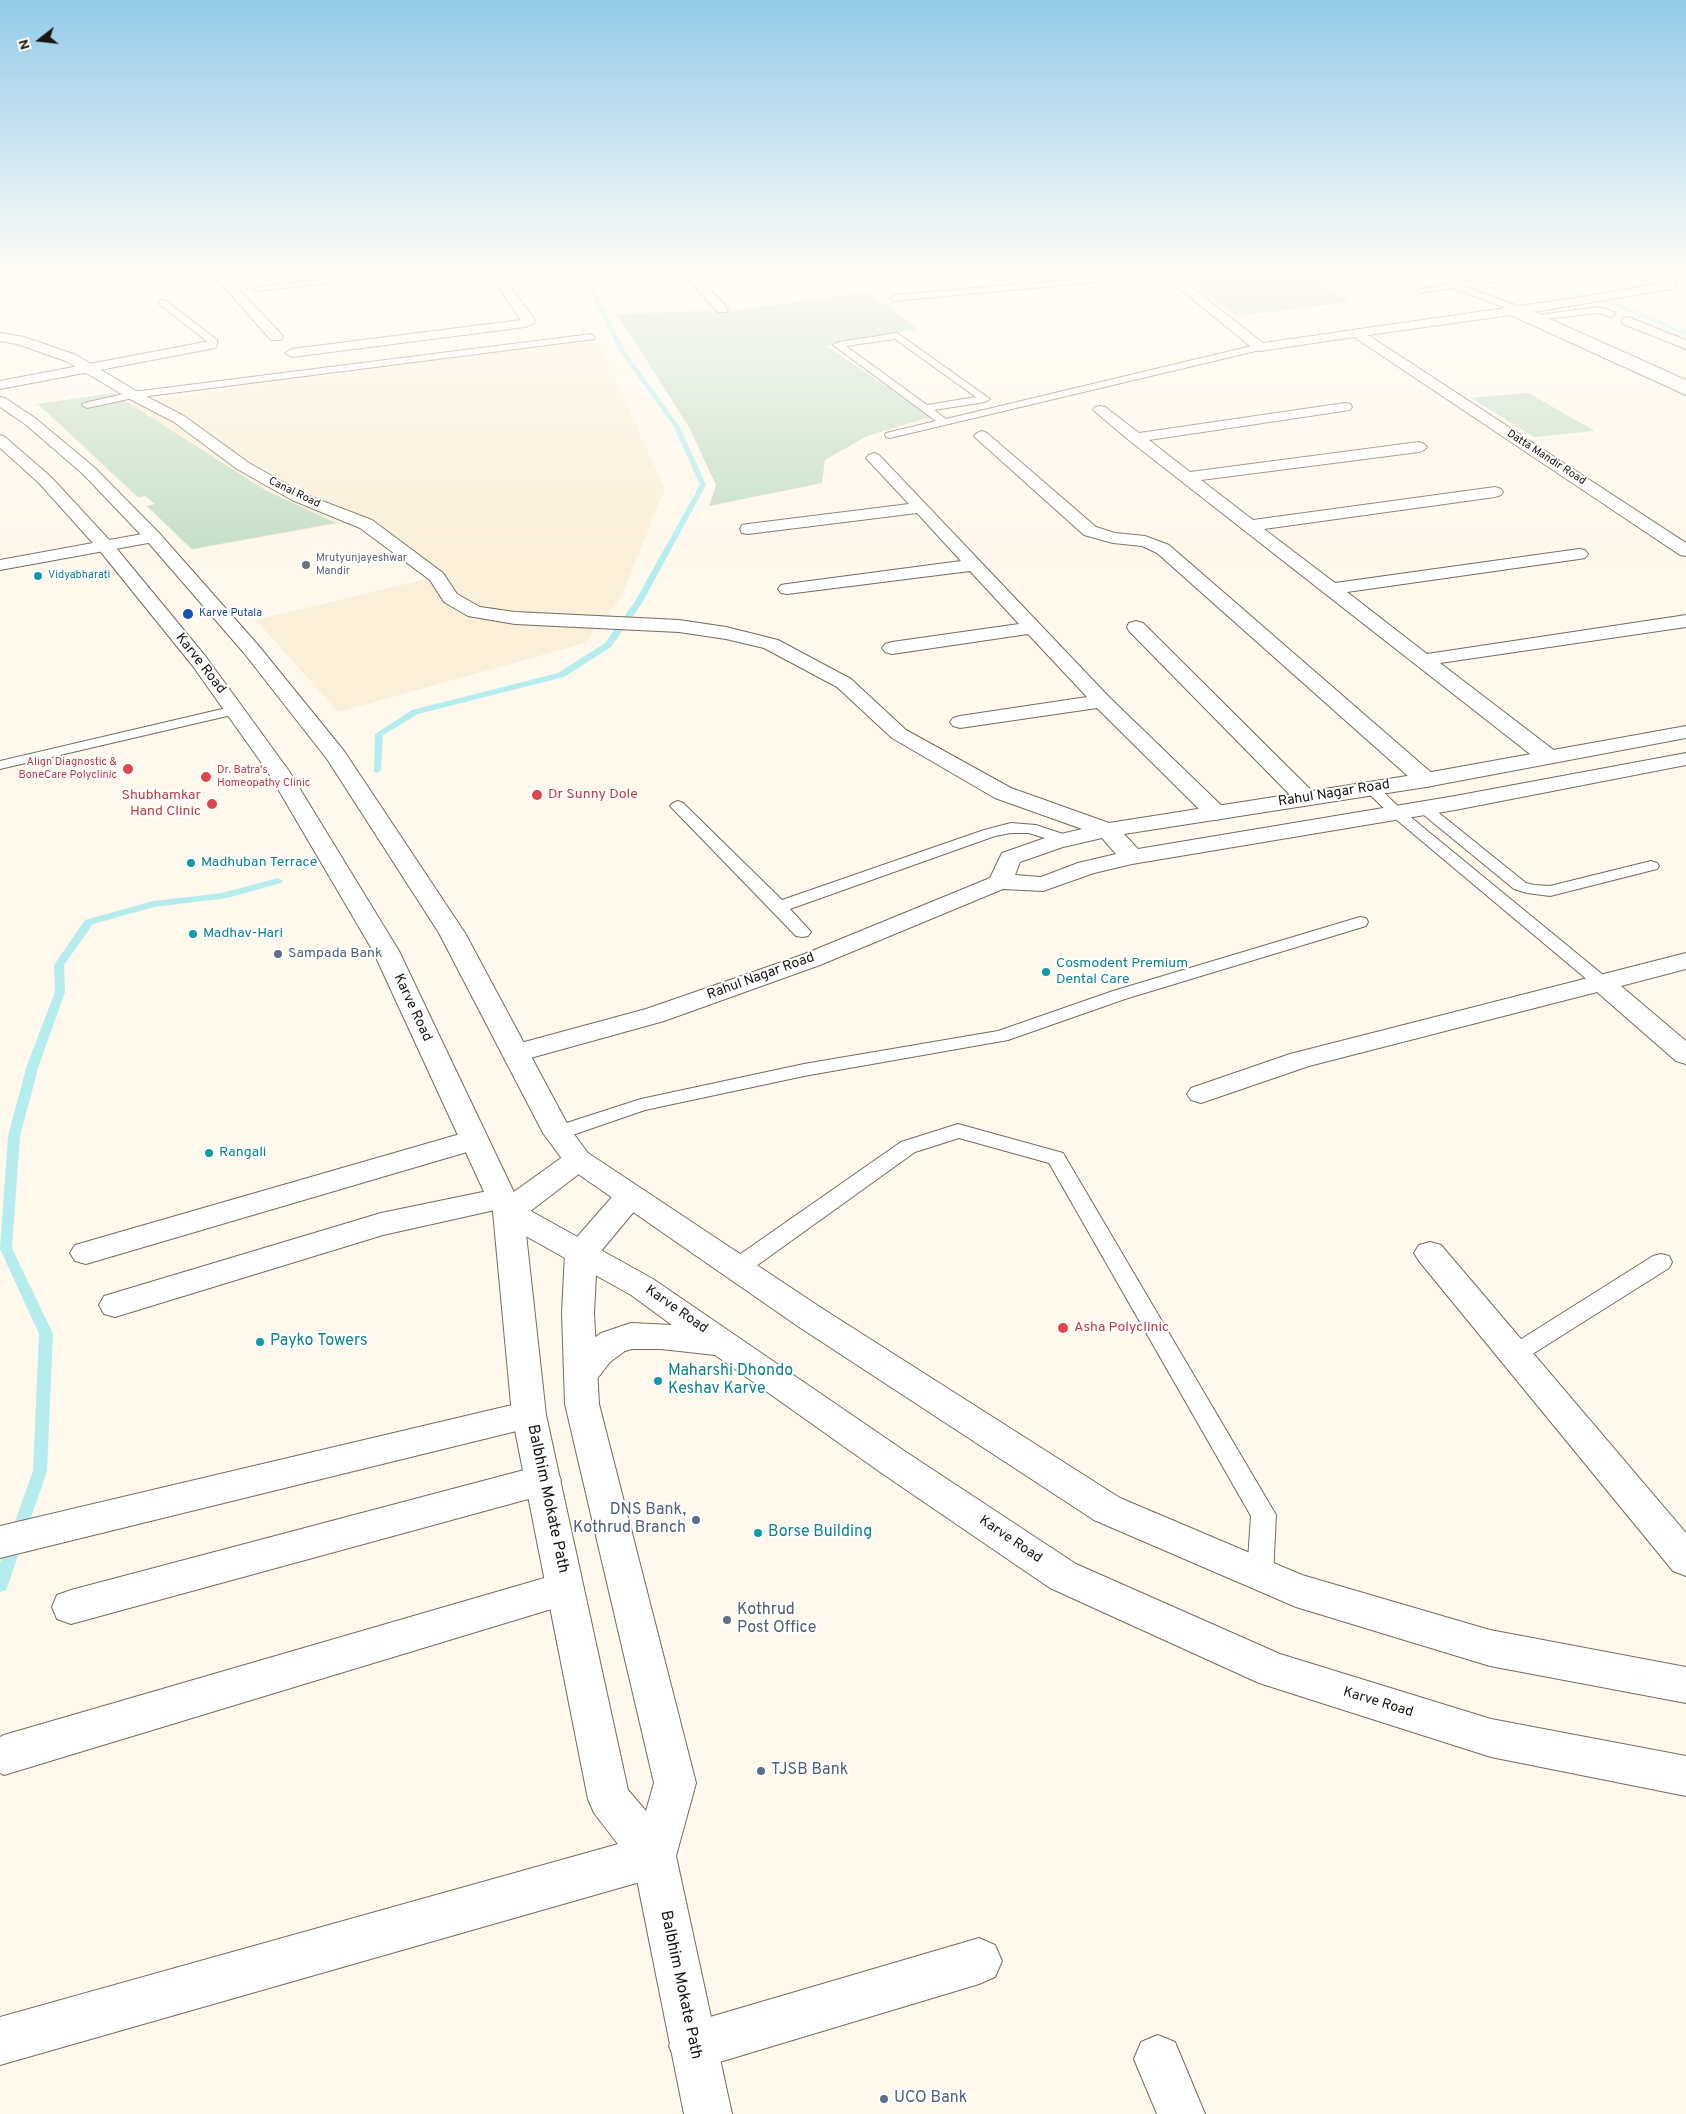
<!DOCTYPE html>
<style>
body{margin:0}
#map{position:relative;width:1686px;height:2114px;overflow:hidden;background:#fff8ec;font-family:Overpass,sans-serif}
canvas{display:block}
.north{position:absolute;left:15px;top:15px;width:50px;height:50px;-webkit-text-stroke:4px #fff;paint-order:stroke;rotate:254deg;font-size:14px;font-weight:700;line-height:20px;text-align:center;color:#191611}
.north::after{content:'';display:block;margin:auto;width:18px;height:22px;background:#191611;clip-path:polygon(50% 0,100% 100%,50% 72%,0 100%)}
</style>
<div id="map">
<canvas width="1686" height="2114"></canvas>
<div class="north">N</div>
</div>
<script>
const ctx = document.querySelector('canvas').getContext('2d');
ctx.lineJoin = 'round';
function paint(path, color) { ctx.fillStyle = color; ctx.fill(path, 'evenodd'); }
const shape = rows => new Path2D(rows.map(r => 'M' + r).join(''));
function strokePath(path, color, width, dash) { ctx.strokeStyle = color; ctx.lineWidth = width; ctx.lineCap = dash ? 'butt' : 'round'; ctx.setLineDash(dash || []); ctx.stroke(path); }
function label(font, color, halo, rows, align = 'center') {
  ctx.font = font + ' Overpass,sans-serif'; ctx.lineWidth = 4; ctx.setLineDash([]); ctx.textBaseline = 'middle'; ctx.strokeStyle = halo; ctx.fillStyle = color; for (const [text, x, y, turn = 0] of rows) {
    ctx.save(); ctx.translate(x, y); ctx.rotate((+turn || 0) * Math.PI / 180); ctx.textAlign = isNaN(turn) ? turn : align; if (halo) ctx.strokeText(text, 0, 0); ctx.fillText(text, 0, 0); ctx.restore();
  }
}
paint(shape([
 [597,338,665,489,620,599,585,643,338,712,256,620,427,579,394,550,355,527,337,524,191,550,146,506,154,504,145,496,137,498,48,414]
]), '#faefd8');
paint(shape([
 [1174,271,1306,271,1350,302,1236,316],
 [1640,271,1686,271,1686,286,1641,271],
 [869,292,917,329,827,346,931,417,867,436,825,460,822,483,709,506,716,485,689,427,617,314,738,310],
 [113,393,265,490,336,523,192,549,147,506,155,504,146,496,138,497,49,414,37,404],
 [1528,393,1595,431,1534,437,1471,398]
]), '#c4ddc7');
paint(shape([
 [581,271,585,271,624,349,680,427,706,485,642,603,611,647,564,677,418,714,383,735,381,770,377,773,374,772,375,734,412,710,558,673,605,643,634,603,700,485,674,427,618,349,581,271],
 [1478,271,1485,271,1568,290,1616,303,1686,331,1686,335,1612,305,1478,271],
 [278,878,283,881,281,883,227,898,154,907,93,924,64,965,65,992,39,1065,20,1136,12,1248,53,1334,47,1471,8,1585,6,1590,0,1592,0,1563,33,1471,39,1334,0,1249,8,1136,27,1065,55,992,54,965,85,920,153,901,222,893,278,878]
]), '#b5edee');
const service = shape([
 [343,271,351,271,355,275,339,282,257,291,253,289,257,287,337,278,346,274,343,271],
 [1167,271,1171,273,1170,275,894,301,890,298,894,295,1167,271],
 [1338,271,1347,271,1348,272,1344,274,1338,271],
 [1501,276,1505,278,1504,280,1464,286,1523,308,1523,312,1519,312,1535,319,1535,316,1538,315,1599,307,1614,312,1615,314,1611,317,1598,313,1536,320,1686,388,1686,395,1506,313,1505,311,1508,309,1453,288,1420,293,1416,291,1420,289,1501,276],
 [159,300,165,300,217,340,217,344,213,347,207,347,205,345,208,342,159,304,159,300],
 [897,333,990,399,985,402,934,410,946,419,1260,344,1265,347,1260,350,890,438,886,437,885,435,886,433,936,421,833,345,838,342,897,333],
 [895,339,976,397,927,405,846,346,895,339],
 [591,334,595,337,594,339,133,398,87,408,82,405,84,403,133,392,591,334],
 [235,706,242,710,240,713,0,769,0,761,235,706],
 [1371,783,1376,785,1402,810,1608,979,1611,983,1608,987,1602,988,1596,987,1392,816,1363,788,1366,785,1371,783],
 [678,801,683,803,782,900,984,830,1011,823,1036,825,1072,837,1074,840,1072,843,1066,845,1029,833,1011,833,995,836,790,909,811,932,808,936,802,937,796,936,673,809,670,806,673,803,678,801],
 [1424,803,1429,805,1526,883,1534,885,1550,886,1651,861,1657,863,1659,866,1657,869,1550,896,1527,893,1514,889,1419,811,1416,808,1419,805,1424,803],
 [1360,917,1366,918,1368,922,1366,926,1125,999,1008,1040,804,1076,645,1110,558,1140,551,1138,548,1133,551,1128,641,1099,804,1064,998,1031,1113,991,1360,917],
 [958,1124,1063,1153,1276,1515,1273,1575,1269,1583,1260,1586,1251,1583,1247,1575,1251,1516,1049,1163,959,1138,915,1152,745,1274,737,1276,729,1274,726,1268,729,1262,901,1142,958,1124],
 [1661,1254,1669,1256,1672,1262,1669,1268,1523,1360,1515,1363,1507,1360,1504,1354,1507,1348,1653,1256,1661,1254]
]);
const pedestrian = shape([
 [1621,271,1638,271,1675,282,1677,285,1675,288,1667,288,1623,274,1621,271]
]);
const minor = shape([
 [149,271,183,271,177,275,115,282,109,278,115,274,149,271],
 [210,271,222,271,281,334,283,337,281,340,271,340,210,271],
 [487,271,499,271,535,320,534,323,525,327,292,357,285,353,292,349,521,320,487,271],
 [680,271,692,271,726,306,728,309,726,312,718,312,680,271],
 [1158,271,1171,271,1263,343,1589,296,1671,281,1675,282,1677,285,1671,289,1534,312,1686,380,1686,389,1518,314,1368,335,1686,543,1686,556,1680,555,1354,337,1260,351,1255,350,1158,271],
 [1628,317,1686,340,1686,349,1623,324,1622,321,1623,318,1628,317],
 [210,341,215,342,217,345,215,348,0,389,0,381,210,341],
 [1345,403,1350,404,1352,407,1350,410,1149,440,1190,472,1419,442,1424,444,1427,447,1424,450,1419,452,1201,480,1253,520,1495,487,1501,489,1503,492,1501,495,1495,497,1264,529,1335,583,1579,549,1585,550,1588,554,1585,558,1579,559,1347,592,1427,654,1686,615,1686,627,1440,663,1555,751,1558,756,1555,761,1547,762,1539,761,1130,441,1093,410,1095,407,1100,406,1105,407,1139,433,1345,403],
 [982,431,987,433,1096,527,1115,533,1145,536,1169,545,1434,775,1437,780,1434,785,1426,787,1418,785,1157,553,1142,546,1113,543,1084,535,977,439,974,436,977,433,982,431],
 [874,453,879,455,1109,697,1224,808,1227,813,1224,818,1216,820,1208,818,1097,708,960,728,953,726,950,722,953,718,960,716,1087,697,1028,634,892,654,885,652,882,648,885,644,892,642,1019,624,970,571,787,594,781,593,778,589,781,585,787,584,961,561,917,513,748,534,742,533,740,529,742,525,748,524,909,504,866,458,869,455,874,453],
 [1136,621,1143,623,1314,793,1317,798,1314,803,1306,805,1298,803,1129,631,1127,627,1129,623,1136,621],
 [1686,953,1686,969,1621,986,1686,1041,1686,1064,1676,1061,1597,992,1309,1066,1201,1103,1191,1100,1187,1094,1191,1088,1290,1054,1686,953],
 [474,1130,484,1133,489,1140,484,1147,86,1264,75,1261,70,1253,75,1245,474,1130],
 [502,1188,513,1192,517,1199,513,1206,383,1235,115,1317,104,1314,99,1305,104,1296,381,1213,502,1188],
 [1430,1242,1441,1245,1686,1533,1686,1576,1673,1571,1419,1261,1414,1253,1419,1245,1430,1242],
 [529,1401,541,1405,546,1415,541,1425,0,1558,0,1526,529,1401],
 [543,1465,556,1470,561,1480,556,1490,543,1495,71,1624,57,1619,52,1607,57,1595,71,1590,543,1465],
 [565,1572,578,1577,584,1589,578,1601,4,1775,0,1773,0,1737,4,1735,565,1572],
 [654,1834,669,1841,676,1856,669,1871,654,1878,0,2065,0,2017,654,1834],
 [979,1938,995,1945,1002,1961,995,1977,979,1984,693,2070,676,2063,669,2046,676,2029,693,2022,979,1938],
 [1158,2035,1175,2042,1205,2114,1157,2114,1134,2059,1141,2042,1158,2035]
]);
const tertiary = shape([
 [0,333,24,337,76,355,138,392,184,416,249,463,304,494,372,520,443,573,457,594,480,607,515,612,679,620,726,627,778,640,851,679,906,730,1011,788,1109,823,1426,773,1686,726,1686,738,1426,787,1124,834,1138,849,1455,796,1686,753,1686,765,1455,810,1132,864,1094,873,1043,891,1003,889,820,965,664,1021,516,1062,506,1059,502,1053,506,1047,646,1009,802,955,990,878,1002,853,1048,837,1082,829,995,798,892,738,837,687,764,648,726,639,679,632,515,624,468,616,444,602,430,580,360,528,292,500,237,469,174,422,128,398,66,361,17,344,0,341,0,333],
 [1102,838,1116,854,1078,863,1041,877,1015,875,1020,862,1063,847,1102,838],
 [153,532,159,533,162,537,159,541,0,570,0,560,153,532]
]);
const secondary = shape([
 [578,1150,588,1153,593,1160,588,1167,524,1216,546,1415,628,1790,646,1811,654,1783,565,1404,562,1313,565,1253,570,1245,619,1189,630,1186,641,1189,645,1196,641,1203,597,1256,594,1313,599,1404,696,1783,676,1856,732,2114,684,2114,634,1865,594,1813,588,1799,512,1415,493,1212,497,1204,568,1153,578,1150]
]);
const primary = shape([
 [0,397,5,398,35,418,95,468,159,533,258,645,344,751,465,933,570,1129,588,1153,823,1309,1120,1498,1302,1575,1490,1630,1686,1667,1686,1703,1490,1666,1296,1607,1094,1520,799,1327,568,1167,543,1133,439,933,327,759,244,653,147,541,83,474,25,424,0,407,0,397],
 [0,435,5,437,51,477,112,543,206,657,289,771,399,951,520,1205,653,1279,906,1452,1076,1564,1280,1654,1491,1719,1686,1756,1686,1796,1491,1757,1259,1683,1050,1588,880,1472,715,1355,661,1349,632,1349,625,1351,610,1362,593,1384,581,1388,569,1384,564,1375,569,1366,586,1344,601,1333,631,1323,672,1325,631,1295,497,1220,373,951,268,772,192,665,100,551,39,483,0,448,0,435]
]);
strokePath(service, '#736c5f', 2);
strokePath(pedestrian, '#736c5f', 2);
strokePath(minor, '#736c5f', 2);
strokePath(tertiary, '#736c5f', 2);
strokePath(secondary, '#736c5f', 2);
strokePath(primary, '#736c5f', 2);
paint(service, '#fff');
paint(pedestrian, '#fff');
paint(minor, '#fff');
paint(tertiary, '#fff');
paint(secondary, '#fff');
paint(primary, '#fff');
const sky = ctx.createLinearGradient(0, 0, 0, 567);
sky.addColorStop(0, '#93cbea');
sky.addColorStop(0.48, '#fffcf6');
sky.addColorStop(1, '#fffcf600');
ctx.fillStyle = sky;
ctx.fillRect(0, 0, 1686, 567);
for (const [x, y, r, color] of [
 [306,565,5,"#6b7280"],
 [38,576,5,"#0f9aa8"],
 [188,614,6,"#1a4fb4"],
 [128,769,6,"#e0444e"],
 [206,777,6,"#e0444e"],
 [537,795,6,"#e0444e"],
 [212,804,6,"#e0444e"],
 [191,863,5,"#0f9aa8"],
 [193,934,5,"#0f9aa8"],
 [278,954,5,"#5c6f8a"],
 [1046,972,5,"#0f9aa8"],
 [209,1153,5,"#0f9aa8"],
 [1063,1328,6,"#e0444e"],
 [260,1342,5,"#0f9aa8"],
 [658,1381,5,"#0f9aa8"],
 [696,1520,5,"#5c6f8a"],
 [758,1533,5,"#0f9aa8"],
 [727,1620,5,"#5c6f8a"],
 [761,1771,5,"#5c6f8a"],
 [884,2099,5,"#5c6f8a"]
]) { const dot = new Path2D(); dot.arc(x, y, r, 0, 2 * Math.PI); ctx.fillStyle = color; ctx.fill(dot); strokePath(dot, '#fff', 2); }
label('11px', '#191611', '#fff', [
 ["Datta Mandir Road",1546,458,33],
 ["Canal Road",294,493,26]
]);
label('11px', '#5b616d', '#fff', [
 ["Mrutyunjayeshwar",316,559],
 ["Mandir",316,572]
], 'left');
label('11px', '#0d838f', '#fff', [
 ["Vidyabharati",48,576]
], 'left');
label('11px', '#164399', '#fff', [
 ["Karve Putala",199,614]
], 'left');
label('11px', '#be3a42', '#fff', [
 ["Align Diagnostic &",117,763],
 ["BoneCare Polyclinic",117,776],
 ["Dr. Batra's",217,771,"left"],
 ["Homeopathy Clinic",217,784,"left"]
], 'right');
label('14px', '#191611', '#fff', [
 ["Karve Road",200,664,52],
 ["Rahul Nagar Road",1334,794,-9],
 ["Rahul Nagar Road",761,977,-20],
 ["Karve Road",412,1008,65],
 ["Karve Road",676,1310,35],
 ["Karve Road",1010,1540,34],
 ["Karve Road",1378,1703,17]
]);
label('14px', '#be3a42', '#fff', [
 ["Dr Sunny Dole",548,795],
 ["Shubhamkar",201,796,"right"],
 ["Hand Clinic",201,812,"right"],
 ["Asha Polyclinic",1074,1328]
], 'left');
label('14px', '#0d838f', '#fff', [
 ["Madhuban Terrace",201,863],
 ["Madhav-Hari",203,934],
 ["Cosmodent Premium",1056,964],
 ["Dental Care",1056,980],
 ["Rangali",219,1153]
], 'left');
label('14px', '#4e5e75', '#fff', [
 ["Sampada Bank",288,954]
], 'left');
label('16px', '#0d838f', '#fff', [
 ["Payko Towers",270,1342],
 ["Maharshi Dhondo",668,1372],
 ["Keshav Karve",668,1390],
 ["Borse Building",768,1533]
], 'left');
label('16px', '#191611', '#fff', [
 ["Balbhim Mokate Path",547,1499,78],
 ["Balbhim Mokate Path",680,1985,78]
]);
label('16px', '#4e5e75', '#fff', [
 ["DNS Bank,",686,1511,"right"],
 ["Kothrud Branch",686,1529,"right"],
 ["Kothrud",737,1611],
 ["Post Office",737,1629],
 ["TJSB Bank",771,1771],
 ["UCO Bank",894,2099]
], 'left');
</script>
